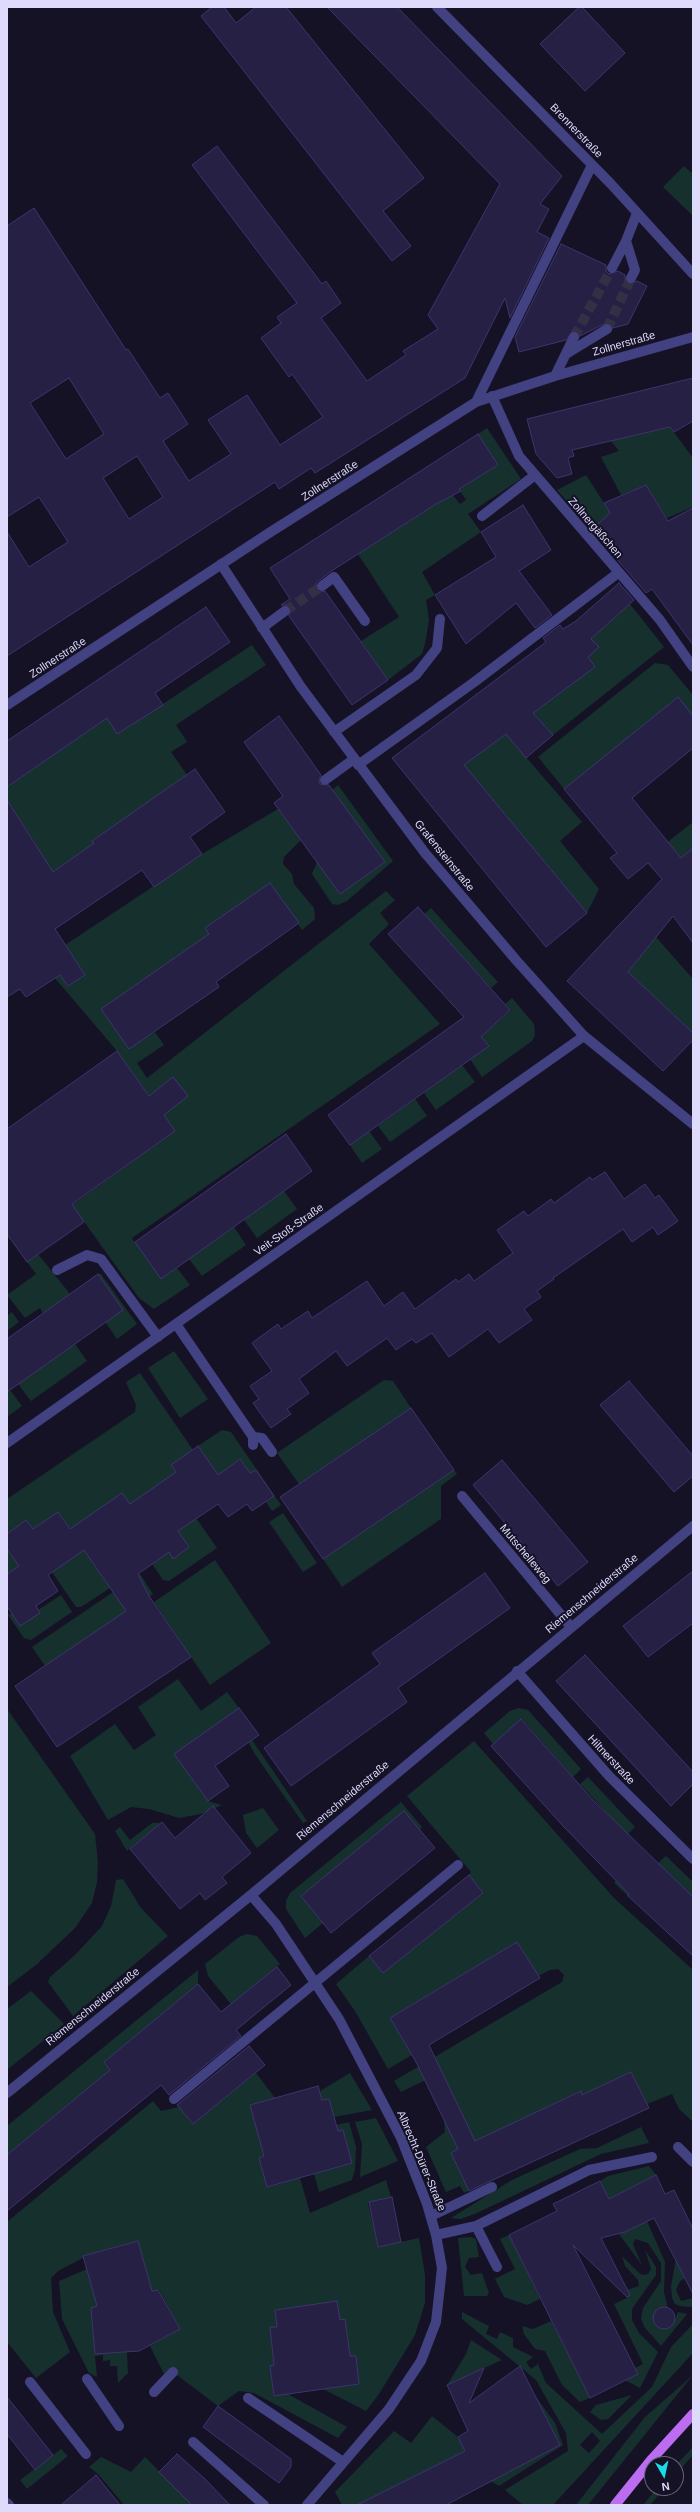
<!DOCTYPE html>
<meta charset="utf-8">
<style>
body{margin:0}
#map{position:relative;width:700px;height:2512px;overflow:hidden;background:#151226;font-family:Arial,sans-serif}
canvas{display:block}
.frame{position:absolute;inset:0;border:8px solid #dddafc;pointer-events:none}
.north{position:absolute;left:644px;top:2456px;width:40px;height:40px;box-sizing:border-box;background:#151226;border:1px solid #65627c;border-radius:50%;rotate:171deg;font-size:11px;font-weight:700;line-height:16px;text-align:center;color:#dddafc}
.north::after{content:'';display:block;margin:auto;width:14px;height:18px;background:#19dce9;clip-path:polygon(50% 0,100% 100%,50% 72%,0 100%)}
</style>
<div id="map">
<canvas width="700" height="2512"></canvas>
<div class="frame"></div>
<div class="north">N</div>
</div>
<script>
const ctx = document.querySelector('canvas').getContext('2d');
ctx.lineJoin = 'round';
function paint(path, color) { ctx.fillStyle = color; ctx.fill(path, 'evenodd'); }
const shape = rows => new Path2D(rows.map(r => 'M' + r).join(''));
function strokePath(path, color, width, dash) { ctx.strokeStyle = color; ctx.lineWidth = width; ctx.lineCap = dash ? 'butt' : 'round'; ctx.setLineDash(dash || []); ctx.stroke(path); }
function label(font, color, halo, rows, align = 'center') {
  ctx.font = font + ' Arial,sans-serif'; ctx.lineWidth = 4; ctx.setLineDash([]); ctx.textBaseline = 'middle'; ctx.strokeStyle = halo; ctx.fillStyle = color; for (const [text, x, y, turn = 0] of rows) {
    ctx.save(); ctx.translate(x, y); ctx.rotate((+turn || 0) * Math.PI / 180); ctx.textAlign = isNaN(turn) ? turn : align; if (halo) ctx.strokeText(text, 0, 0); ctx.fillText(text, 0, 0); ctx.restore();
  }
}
paint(shape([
 [684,166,693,174,693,216,663,187],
 [670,427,693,458,693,507,667,518,646,485,621,495,601,457,619,451,611,441],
 [487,428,521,479,468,514,481,532,422,572,435,595,426,600,429,620,425,644,422,654,388,680,361,641,399,617,358,554,452,494,460,504,466,500,459,489,498,465,478,434],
 [586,475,628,540,611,552,557,490],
 [606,517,611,540,597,525],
 [630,604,664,647,553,735,533,713,595,667,588,657,598,647,591,639],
 [252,645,266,665,176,725,187,742,171,752,187,775,92,841,122,884,103,895,76,856,28,889,7,866,37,846,7,800,7,787,107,718,146,715],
 [655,663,668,665,693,695,693,716,564,789,538,757],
 [506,734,582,822,560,841,599,889,587,913,473,776,456,771],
 [338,785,393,861,347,901,338,905,332,904,312,874,317,862,340,894,385,862,332,790],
 [278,809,301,840,284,857,283,864,292,874,294,884,314,908,315,919,302,930,270,883,206,928,234,969,215,982,190,947,115,1000,142,1040,155,1032,164,1045,137,1063,147,1078,386,891,395,900,380,913,389,924,369,944,440,1024,132,1238,161,1278,177,1268,190,1285,154,1309,139,1298,72,1205,175,1131,117,1051,48,970,61,948,63,978,68,986,85,975,65,945,202,854],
 [693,822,693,865,665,872,651,855],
 [431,908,498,982,491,988,424,914],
 [656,937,693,979,693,1033,628,972],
 [512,998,534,1024,535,1035,532,1041,482,1077,470,1059,489,1046,481,1037,511,1010,505,1004],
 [462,1065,475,1082,436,1110,424,1093],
 [415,1099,427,1116,390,1142,378,1126],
 [369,1131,382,1149,362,1163,350,1145],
 [284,1191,297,1209,257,1238,244,1220],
 [234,1227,246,1245,202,1276,189,1259],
 [38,1254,70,1294,43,1313,40,1308,25,1318,7,1295,36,1274,27,1262],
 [98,1274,101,1274,137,1324,117,1339,105,1322],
 [12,1312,19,1322,7,1331,7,1316],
 [75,1344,87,1361,31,1401,18,1384],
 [174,1351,208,1399,180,1418,148,1368],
 [140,1373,193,1450,171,1465,176,1472,160,1504,76,1537,58,1512,33,1529,26,1520,7,1534,7,1499,135,1412,136,1405,126,1382],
 [384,1380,393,1381,411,1408,299,1484,277,1453],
 [10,1390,22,1406,7,1417,7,1392],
 [222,1430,231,1432,281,1505,272,1511,266,1502,272,1498,262,1482,264,1481,256,1470,250,1473,240,1459,218,1475,198,1446],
 [454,1470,457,1474,441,1486,441,1519,342,1587,323,1559],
 [283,1513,317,1563,303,1572,269,1522],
 [196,1518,217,1548,169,1581,163,1580,152,1564,169,1552,174,1558,189,1547,178,1531],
 [7,1549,19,1566,7,1574],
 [84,1550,110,1588,81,1607,76,1607,52,1572],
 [215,1560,271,1643,210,1685,154,1602],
 [140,1574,153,1594,45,1666,32,1647],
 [61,1595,72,1612,31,1640,24,1638,8,1615,11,1613,38,1610],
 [178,1679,201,1711,227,1692,239,1708,175,1754,208,1801,222,1805,201,1814,179,1818,149,1809,131,1807,108,1820,70,1756,115,1724,134,1750,156,1735,138,1707],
 [519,1708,528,1710,581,1769,573,1777,522,1719,493,1744,484,1733,510,1711],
 [7,1709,95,1834,98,1862,97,1882,92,1903,75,1928,36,1965,7,1987],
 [252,1740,307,1821,303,1823,254,1753,249,1743],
 [474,1741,614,1898,693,1970,693,2122,679,2109,672,2094,647,2104,631,2072,582,2095,580,2091,451,2153,469,2191,464,2193,460,2186,446,2192,426,2147,445,2132,444,2121,461,2112,442,2072,401,2092,394,2081,555,1986,562,1982,564,1975,558,1969,550,1970,538,1976,517,1942,390,2018,412,2055,388,2069,355,2011,336,1984,369,1956,383,1973,483,1893,469,1875,471,1872,407,1796],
 [588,1777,635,1827,627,1835,580,1784],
 [401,1802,422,1827,419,1830,404,1812,301,1896,323,1923,305,1938,286,1909,286,1901,290,1893],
 [263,1808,279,1830,257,1848,246,1833,243,1815],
 [152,1823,161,1823,127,1851,115,1831,120,1827,130,1840],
 [643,1852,657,1864,666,1856,693,1882,693,1897,658,1864,628,1896,614,1883],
 [123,1879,141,1908,168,1936,73,2016,48,1982,50,1977,75,1955,102,1926,111,1906,116,1880],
 [247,1934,257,1936,280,1964,231,2004,208,1976,205,1964,239,1937],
 [198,1970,198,1984,104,2062,110,2070,7,2155,7,2126],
 [31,1991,64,2024,7,2070,7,2009],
 [256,2073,275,2098,260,2116,254,2119,264,2156,259,2158,269,2187,300,2178,310,2213,386,2180,391,2197,368,2203,378,2247,419,2238,425,2275,425,2303,415,2335,379,2394,366,2411,323,2389,359,2384,356,2356,350,2356,345,2320,340,2320,337,2302,275,2310,277,2327,270,2328,274,2365,270,2366,274,2396,288,2394,347,2427,338,2438,254,2393,239,2391,218,2406,169,2369,164,2374,150,2346,180,2329,159,2290,152,2291,138,2241,83,2256,83,2258,58,2271,51,2278,53,2312,70,2352,36,2378,7,2342,7,2222,153,2101,161,2111,179,2107,193,2124],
 [350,2073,372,2110,334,2117,329,2099,322,2100,320,2091],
 [376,2118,398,2161,360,2177,362,2144,355,2122],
 [349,2122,356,2147,355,2169,352,2180,319,2192,314,2174,352,2163,343,2130,338,2131,336,2125],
 [641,2127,649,2143,601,2154,477,2213,461,2219,451,2218,512,2180,580,2149,597,2148],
 [649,2166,656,2175,609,2199,600,2181,608,2176],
 [647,2221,665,2262,664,2292,668,2309,659,2309,654,2315,654,2322,661,2329,668,2328,673,2324,678,2312,687,2314,661,2346,645,2328,641,2319,643,2308,661,2281,661,2263,648,2243,635,2239,633,2244,642,2265,619,2234],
 [509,2235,540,2299,527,2305,504,2297,495,2279,515,2269,500,2239],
 [471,2237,476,2239,479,2257,469,2258,465,2267,471,2275,482,2273,489,2293,487,2296,464,2296,458,2238],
 [645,2250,656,2267,656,2275,632,2309,632,2320,639,2333,658,2352,640,2388,625,2380,638,2374,635,2368,643,2364,614,2304,627,2298,624,2291,639,2286,638,2280,625,2266,622,2256,640,2274,645,2275,648,2274,651,2269],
 [676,2259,693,2274,680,2281,676,2290,681,2301,693,2298,693,2305,691,2307,680,2306,675,2304,672,2298,671,2286],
 [87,2269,97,2306,91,2308,95,2354,127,2352,128,2373,118,2383,117,2366,110,2366,110,2360,103,2361,103,2355,95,2356,97,2377,89,2373,62,2319,59,2281],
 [462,2312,489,2326,486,2334,497,2339,500,2332,513,2338,513,2347,533,2357,526,2362,531,2369,538,2364,546,2383,602,2434,652,2387,671,2347,693,2324,693,2353,553,2505,523,2505,505,2490,568,2451,566,2433,536,2380,462,2319],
 [592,2432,600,2441,589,2453,580,2445],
 [551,2321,590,2398,580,2402,562,2385,545,2351,535,2349,524,2334,522,2326,533,2329],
 [471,2340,502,2360,447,2385,466,2354],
 [693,2375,588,2505,576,2505,645,2417],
 [632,2395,608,2419,601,2420,590,2412,596,2405],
 [536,2397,555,2423,563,2445,499,2486,492,2482,493,2478,560,2445],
 [432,2416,458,2437,465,2451,358,2505,342,2505,335,2492,394,2431,411,2443],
 [693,2447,693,2455,676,2474,676,2465],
 [61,2449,68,2456,27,2489,20,2480],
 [101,2457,131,2472,145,2457,193,2505,124,2505,98,2474,89,2467],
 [657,2488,664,2488,650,2505,643,2505]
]), '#16302e');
const building = shape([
 [212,7,224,7,236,23,256,7,286,7,424,178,383,211,411,246,392,261,201,16,212,7],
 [327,7,397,7,562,176,540,204,549,209,537,232,549,238,510,318,505,298,465,378,315,473,311,468,279,489,275,482,7,656,7,532,29,567,68,542,39,497,7,517,7,226,34,208,126,350,128,349,160,398,168,393,188,424,163,441,189,481,231,454,208,420,247,395,280,445,323,417,292,374,289,377,261,338,281,323,277,317,297,303,192,165,217,146,322,284,326,281,341,303,321,318,367,381,406,355,403,351,438,329,428,315,500,184,327,7],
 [69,378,104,434,66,459,30,403,69,378],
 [137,456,163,497,129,519,103,478,137,456],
 [579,7,582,7,625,53,585,91,540,44,579,7],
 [561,244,606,265,606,271,609,274,618,271,625,275,625,281,628,284,637,281,647,286,628,324,613,328,606,323,580,336,573,331,566,340,519,352,515,337,561,244],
 [693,378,693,421,674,432,670,427,572,450,574,456,568,458,572,474,557,478,536,454,527,419,693,378],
 [478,434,498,465,459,489,461,491,436,504,330,572,316,583,317,590,320,592,325,591,388,680,352,705,289,616,290,607,287,605,281,605,290,599,270,568,478,434],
 [646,485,668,521,693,508,693,645,652,589,646,593,615,557,621,552,597,525,610,513,604,503,646,485],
 [523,505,551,550,519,571,552,615,535,628,516,603,466,644,435,595,496,557,481,532,523,505],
 [619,583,634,600,591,639,599,647,588,657,595,667,533,713,553,735,526,758,506,734,464,765,587,913,546,947,392,758,546,642,543,638,560,625,563,629,576,621,619,583],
 [206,607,230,642,155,693,163,705,117,734,107,718,7,787,7,741,206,607],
 [678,697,693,716,693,748,632,798,681,858,693,848,693,943,673,916,628,972,693,1033,693,1040,663,1071,567,981,662,879,648,863,628,879,610,858,617,853,564,789,678,697],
 [279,716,321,775,319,780,320,784,329,785,385,862,340,894,274,803,283,796,244,742,279,716],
 [195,769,225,812,190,837,202,854,154,887,142,870,55,929,85,975,68,986,60,975,26,997,20,989,7,997,7,800,53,872,94,843,92,841,195,769],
 [270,883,299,923,216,982,219,987,129,1049,101,1009,209,934,205,928,270,883],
 [418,907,510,1010,481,1037,489,1046,350,1145,328,1115,464,1017,388,934,418,907],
 [117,1051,149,1096,173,1077,188,1096,164,1115,175,1131,72,1204,84,1222,27,1262,7,1234,7,1129,117,1051],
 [286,1134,312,1171,161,1279,135,1242,286,1134],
 [605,1172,624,1199,645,1184,655,1198,659,1195,678,1221,658,1235,653,1227,632,1242,623,1229,553,1278,554,1279,537,1291,541,1297,524,1309,532,1320,499,1343,488,1329,449,1357,432,1333,416,1343,412,1339,396,1350,387,1338,347,1366,336,1351,299,1379,309,1393,287,1409,291,1414,271,1428,253,1403,259,1399,250,1386,272,1371,252,1343,278,1324,281,1329,308,1311,312,1318,367,1281,384,1306,403,1292,415,1309,456,1279,458,1282,469,1274,474,1281,513,1253,497,1230,524,1211,528,1216,551,1199,554,1203,590,1177,592,1180,605,1172],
 [98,1274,123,1310,7,1392,7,1339,98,1274],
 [629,1381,693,1456,693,1476,674,1492,600,1405,629,1381],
 [411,1408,454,1470,323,1559,280,1497,411,1408],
 [198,1446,218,1475,240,1459,250,1473,256,1470,274,1496,252,1511,247,1504,228,1517,218,1504,178,1531,189,1547,173,1559,169,1552,138,1574,149,1596,191,1657,57,1747,15,1686,126,1611,84,1550,48,1575,58,1591,36,1606,40,1613,20,1626,7,1606,7,1574,19,1566,7,1549,7,1534,26,1520,33,1529,58,1512,70,1529,122,1493,130,1504,176,1472,171,1465,198,1446],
 [502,1460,588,1562,558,1586,473,1485,502,1460],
 [693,1571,693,1623,648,1657,623,1626,693,1571],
 [485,1573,510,1608,398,1688,407,1702,291,1786,264,1748,380,1664,372,1653,485,1573],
 [585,1655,693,1772,693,1784,671,1806,556,1681,585,1655],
 [239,1708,259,1735,215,1766,229,1786,208,1801,174,1754,239,1708],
 [521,1719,593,1800,693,1897,693,1956,628,1896,629,1894,563,1826,491,1746,521,1719],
 [213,1806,251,1853,222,1877,227,1883,205,1900,200,1893,180,1909,130,1849,162,1822,175,1838,213,1806],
 [404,1811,435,1848,331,1933,301,1896,404,1811],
 [469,1875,483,1893,383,1973,369,1956,469,1875],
 [517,1942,540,1978,429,2045,475,2141,581,2091,582,2095,631,2072,649,2108,469,2191,451,2153,458,2149,415,2060,390,2018,517,1942],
 [277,1967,291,1985,236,2030,241,2036,169,2095,161,2085,7,2211,7,2155,110,2070,104,2062,198,1984,221,2012,277,1967],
 [249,2046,265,2065,193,2124,177,2105,249,2046],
 [318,2086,322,2100,329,2099,338,2131,343,2130,352,2163,267,2187,259,2158,264,2156,250,2105,318,2086],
 [656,2175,665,2194,674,2190,693,2229,693,2294,654,2218,625,2232,601,2238,630,2295,627,2297,573,2245,638,2374,590,2398,509,2235,557,2211,553,2204,600,2181,609,2199,656,2175],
 [392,2197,401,2242,378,2247,369,2202,392,2197],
 [138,2241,152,2291,158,2290,180,2329,139,2351,95,2354,91,2308,97,2306,83,2256,138,2241],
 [337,2301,340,2320,345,2319,350,2356,356,2356,359,2384,274,2396,270,2366,274,2365,270,2327,277,2327,275,2310,337,2301],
 '653 2318a11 11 0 1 1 22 0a11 11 0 1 1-22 0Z',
 [520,2366,560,2445,446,2505,357,2505,465,2451,458,2437,468,2431,447,2385,484,2368,469,2403,520,2366],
 [7,2397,53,2455,35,2470,7,2434,7,2397],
 [218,2406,291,2459,291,2467,279,2483,203,2427,218,2406],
 [177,2454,204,2478,230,2505,192,2505,159,2472,177,2454],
 [96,2475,120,2505,61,2505,96,2475]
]);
paint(building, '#262045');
strokePath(building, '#3e346f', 1);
strokePath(shape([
 [607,329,631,278],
 [574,337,612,268],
 [285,611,322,586]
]), '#333046', 10, [10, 5]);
strokePath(shape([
 [437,7,611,184,693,274],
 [626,241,635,270,631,278],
 [612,268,626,241,637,213],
 [566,354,607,329],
 [555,376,574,337],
 [492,396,519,456,660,620,693,667],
 [476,402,592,165],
 [482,516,535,475],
 [221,564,301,687,425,853,516,960,584,1036,693,1124],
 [322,586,334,577,365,621],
 [262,628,285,611],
 [7,705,269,533,476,402,555,376,693,337],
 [334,732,416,675,437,648,440,619],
 [358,765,473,683,618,573],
 [325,780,354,759],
 [57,1270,87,1255,101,1259,158,1337],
 [176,1324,253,1437,253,1445],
 [253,1437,262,1438,272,1452],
 [7,1443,584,1036],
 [462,1496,571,1627],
 [517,1671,609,1776,693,1859],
 [251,1895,276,1924,339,2019,374,2086,401,2138,427,2204,436,2235,442,2268,436,2322,421,2361,389,2409,307,2505],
 [7,2093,251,1895,693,1526],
 [174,2099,458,1865],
 [678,2147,693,2162],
 [431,2216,492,2187],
 [436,2235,476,2226],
 [497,2267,476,2226,589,2170,652,2157],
 [87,2379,119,2426],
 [30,2382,86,2454],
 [154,2392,173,2372],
 [248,2398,343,2462],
 [193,2442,264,2505],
 [7,2503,9,2505]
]), '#424181', 10);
strokePath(shape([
 [615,2505,652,2459,693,2414]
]), '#bb6cf1', 10);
label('11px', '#dddafc', '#151226', [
 ["Brennerstraße",576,131,46],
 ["Zollnerstraße",624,344,-16],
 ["Zollnerstraße",330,481,-33],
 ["Zollnergäßchen",595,528,49],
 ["Zollnerstraße",58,658,-33],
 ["Grafensteinstraße",444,856,51],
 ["Veit-Stoß-Straße",289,1230,-35],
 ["Mutschelleweg",525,1554,50],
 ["Riemenschneiderstraße",592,1594,-40],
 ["Hiltnerstraße",611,1760,47],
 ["Riemenschneiderstraße",343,1801,-40],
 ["Riemenschneiderstraße",93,2007,-39],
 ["Albrecht-Dürer-Straße",421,2161,67]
]);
</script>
